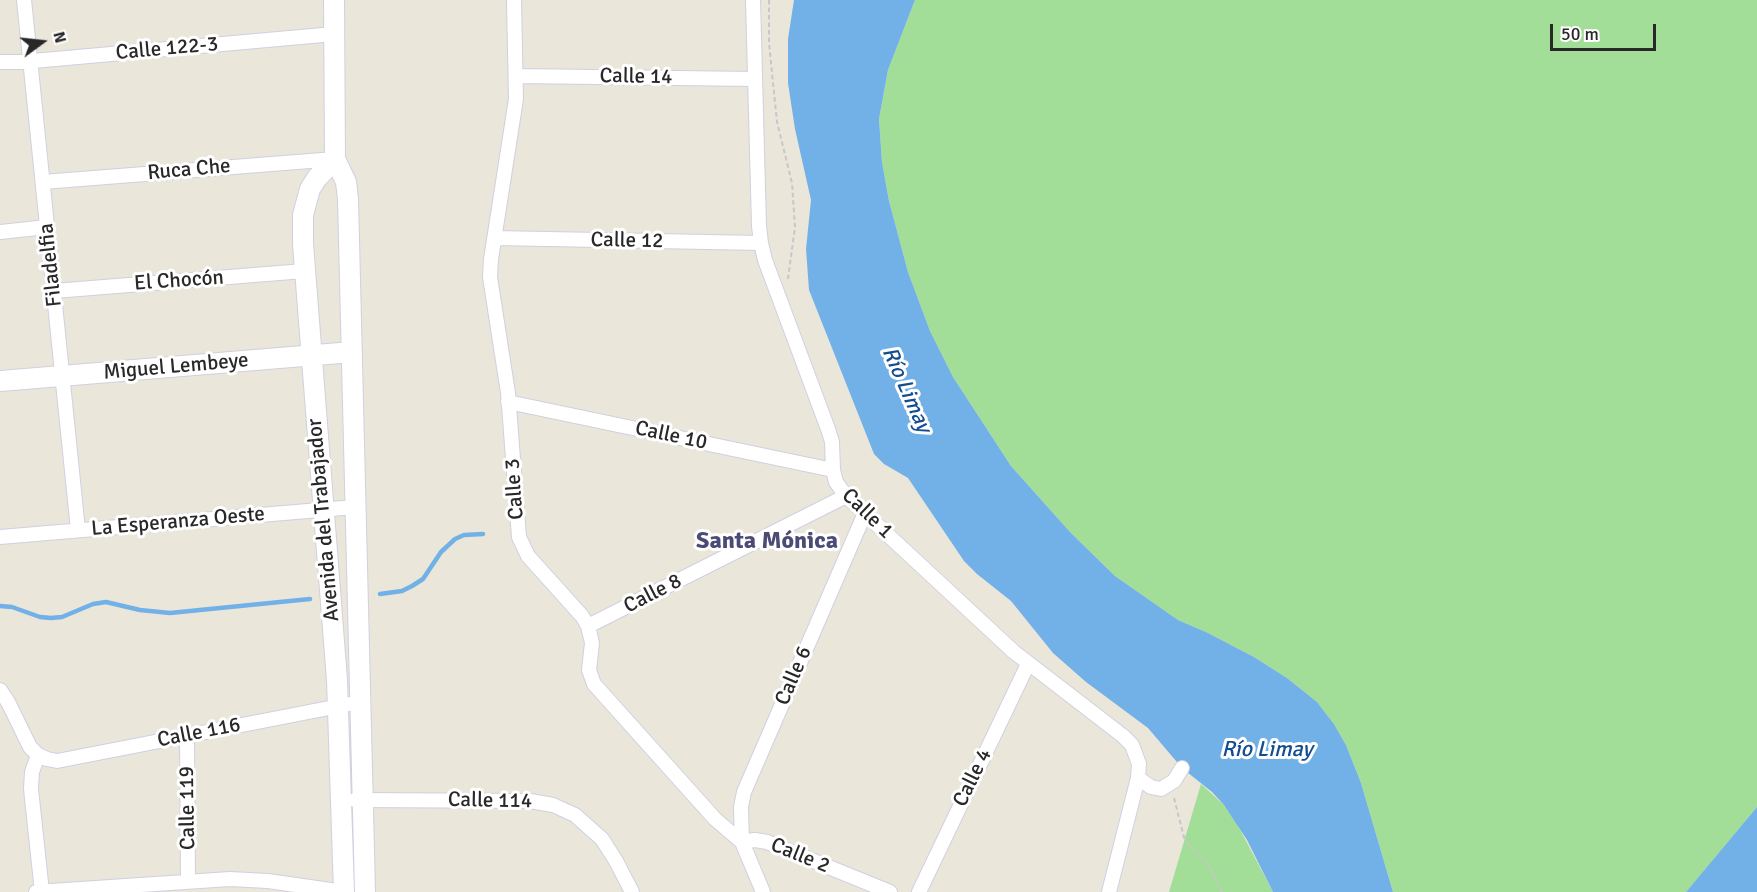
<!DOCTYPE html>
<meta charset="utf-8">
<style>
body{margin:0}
#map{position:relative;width:1757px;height:892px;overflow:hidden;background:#eae6da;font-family:Signika,sans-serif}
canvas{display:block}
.north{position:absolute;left:12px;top:12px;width:60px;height:60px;-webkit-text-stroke:4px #fff;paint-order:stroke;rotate:75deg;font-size:16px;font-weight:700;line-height:24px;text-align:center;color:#282828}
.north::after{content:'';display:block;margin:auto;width:21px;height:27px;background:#282828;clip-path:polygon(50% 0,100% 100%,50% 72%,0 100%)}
.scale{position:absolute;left:1550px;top:24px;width:106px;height:27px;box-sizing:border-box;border:3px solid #282828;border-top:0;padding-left:8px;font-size:18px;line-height:21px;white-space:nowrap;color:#282828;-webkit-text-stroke:4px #fff;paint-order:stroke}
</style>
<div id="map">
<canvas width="1757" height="892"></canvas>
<div class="north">N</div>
<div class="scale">50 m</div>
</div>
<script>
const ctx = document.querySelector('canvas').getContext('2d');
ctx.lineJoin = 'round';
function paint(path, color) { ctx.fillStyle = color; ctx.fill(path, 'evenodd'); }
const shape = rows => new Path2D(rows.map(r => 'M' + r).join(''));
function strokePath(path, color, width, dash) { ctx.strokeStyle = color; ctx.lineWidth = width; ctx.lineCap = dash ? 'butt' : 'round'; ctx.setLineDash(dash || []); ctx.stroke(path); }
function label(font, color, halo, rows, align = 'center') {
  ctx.font = font + ' Signika,sans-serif'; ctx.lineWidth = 6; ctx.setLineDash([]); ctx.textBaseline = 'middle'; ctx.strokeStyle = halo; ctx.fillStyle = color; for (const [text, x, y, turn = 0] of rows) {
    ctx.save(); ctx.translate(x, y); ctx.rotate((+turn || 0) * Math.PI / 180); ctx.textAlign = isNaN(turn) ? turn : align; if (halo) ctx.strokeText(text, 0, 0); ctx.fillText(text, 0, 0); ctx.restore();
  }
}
paint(shape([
 [915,0,1757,0,1757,807,1686,892,1393,892,1361,783,1346,745,1334,724,1317,702,1287,678,1254,657,1206,632,1178,620,1115,576,1070,532,1011,466,953,377,930,331,908,272,889,201,882,162,879,119,888,70],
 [1201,784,1224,805,1236,822,1273,892,1169,892]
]), '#a3de99');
paint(shape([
 [794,0,915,0,888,70,879,119,882,162,889,201,908,272,930,331,953,377,1011,466,1070,532,1115,576,1178,620,1206,632,1254,657,1287,678,1317,702,1334,724,1346,745,1361,783,1393,892,1273,892,1247,840,1224,805,1212,792,1182,768,1148,728,1086,682,1053,653,1011,601,977,574,964,561,908,478,884,464,874,454,809,290,806,249,811,200,795,129,788,83,788,39],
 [1757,807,1757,892,1686,892,1706,868]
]), '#72b1e7');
strokePath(shape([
 [380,594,402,591,412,586,423,579,441,552,455,539,464,535,483,534],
 [0,606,12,607,40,617,51,618,62,617,93,604,106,602,140,610,170,613,310,599]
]), '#72b1e7', 4.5);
const street = shape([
 [24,0,78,530],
 [514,0,516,99,491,259,490,277,508,393,519,537,528,556,582,616,588,626,592,643,589,670,594,684,715,819,742,842,763,892],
 [753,0,759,226,761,243,765,260,828,429,832,442,833,470,836,482,846,496,1014,652,1123,736,1132,745,1139,764,1138,778,1109,892],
 [0,62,22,62,334,34],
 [517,76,755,79],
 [43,182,335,159],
 [0,232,47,227],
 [494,238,761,243],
 [54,291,304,271],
 [508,402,833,470],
 [865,513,744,792,741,807,742,842,755,840,767,842,890,892],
 [0,537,355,507],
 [588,626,846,496],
 [0,690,8,702,30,747,38,755,47,759,57,761,360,702],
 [187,736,188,881],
 [38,755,32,772,31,789,42,892],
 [1138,778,1151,787,1161,789,1174,781,1182,768],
 [355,800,530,801,553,805,575,815,602,839,616,861,632,892],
 [36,892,230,879,268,881,344,892],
 [919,892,1028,664]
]);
const secondary = shape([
 [334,0,335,159,346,182,348,199,365,892],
 [335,159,317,178,310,189,303,215,303,244,337,680,344,892],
 [0,381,352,352]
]);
strokePath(street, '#d0d0e1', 16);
strokePath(secondary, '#d0d0e1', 22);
strokePath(shape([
 [769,0,769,43,777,122,792,183,795,227,788,279],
 [1174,798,1185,841,1209,865,1222,892]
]), '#c7c7c7', 2, [4.5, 3]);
strokePath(street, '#fff', 14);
strokePath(secondary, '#fff', 20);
label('21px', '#282828', '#fff', [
 ["Calle 122-3",167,49,-5],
 ["Calle 14",636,77,1],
 ["Ruca Che",189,170,-5],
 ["Calle 12",627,241,1],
 ["Filadelfia",51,265,-96],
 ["El Chocón",179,281,-4],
 ["Miguel Lembeye",176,367,-5],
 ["Calle 10",671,436,12],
 ["Calle 3",515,489,-94],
 ["Calle 1",867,514,44],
 ["Avenida del Trabajador",324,520,-95],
 ["La Esperanza Oeste",178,522,-5],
 ["Calle 8",653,594,-27],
 ["Calle 6",794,676,-67],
 ["Calle 116",199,733,-11],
 ["Calle 4",973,778,-64],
 ["Calle 114",490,801,1],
 ["Calle 119",188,808,-91],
 ["Calle 2",800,856,22]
]);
label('italic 22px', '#144d90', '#fff', [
 ["Río Limay",906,390,66],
 ["Río Limay",1267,750]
]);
label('bold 24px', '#4c4b76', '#fff', [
 ["Santa Mónica",767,542]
]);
</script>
